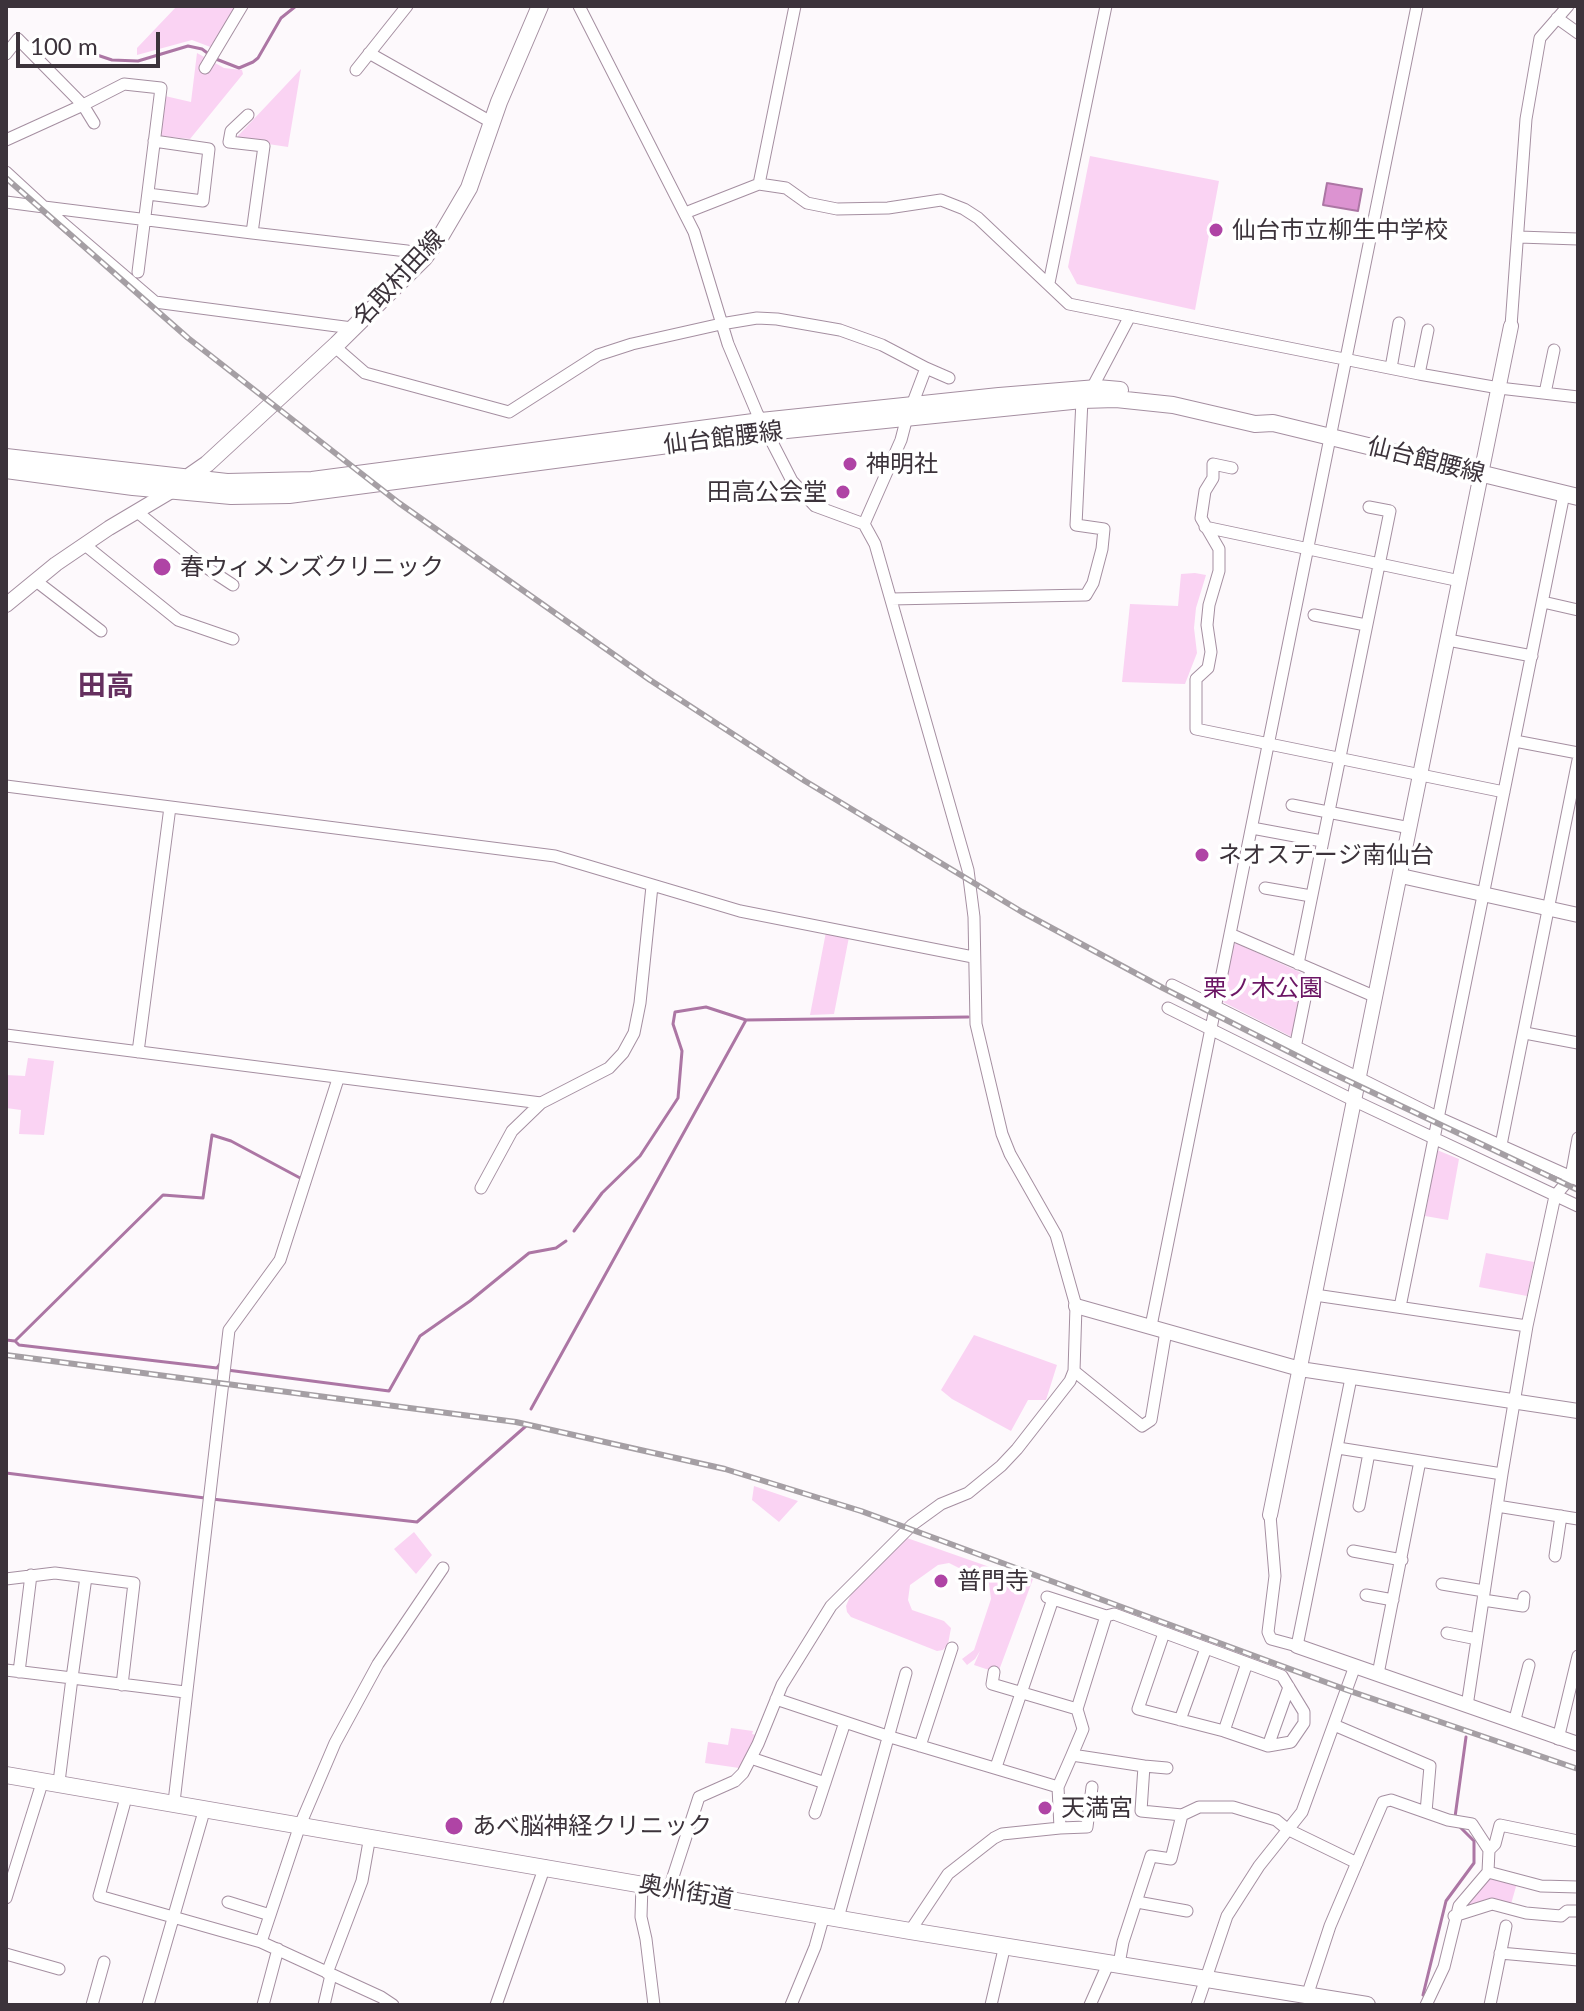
<!DOCTYPE html>
<meta charset="utf-8">
<style>
body{margin:0}
#map{position:relative;width:1584px;height:2011px;overflow:hidden;background:#fdf9fc;font-family:Lato,sans-serif}
canvas{display:block}
.frame{position:absolute;inset:0;border:8px solid #3c333b;pointer-events:none}
.scale{position:absolute;left:16px;top:32px;width:144px;height:36px;box-sizing:border-box;border:4px solid #3c333b;border-top:0;padding-left:10px;font-size:24px;line-height:28px;white-space:nowrap;color:#3c333b;-webkit-text-stroke:6px #fff;paint-order:stroke}
</style>
<div id="map">
<canvas width="1584" height="2011"></canvas>
<div class="frame"></div>
<div class="scale">100 m</div>
</div>
<script>
const ctx = document.querySelector('canvas').getContext('2d');
ctx.lineJoin = 'round';
function paint(path, color) { ctx.fillStyle = color; ctx.fill(path, 'evenodd'); }
const shape = rows => new Path2D(rows.map(r => 'M' + r).join(''));
function strokePath(path, color, width, dash) { ctx.strokeStyle = color; ctx.lineWidth = width; ctx.lineCap = dash ? 'butt' : 'round'; ctx.setLineDash(dash || []); ctx.stroke(path); }
function label(font, color, halo, rows, align = 'center') {
  ctx.font = font + ' Lato,"Noto Sans JP",sans-serif'; ctx.lineWidth = 7; ctx.setLineDash([]); ctx.textBaseline = 'middle'; ctx.strokeStyle = halo; ctx.fillStyle = color; for (const [text, x, y, turn = 0] of rows) {
    ctx.save(); ctx.translate(x, y); ctx.rotate((+turn || 0) * Math.PI / 180); ctx.textAlign = isNaN(turn) ? turn : align; if (halo) ctx.strokeText(text, 0, 0); ctx.fillText(text, 0, 0); ctx.restore();
  }
}
paint(shape([
 [177,6,238,6,213,48,192,40,137,55,137,48],
 [197,53,224,68,242,70,243,74,190,139,161,136,159,134,165,96,191,102],
 [301,69,288,147,235,139],
 [1090,156,1219,181,1195,310,1077,284,1068,267],
 [1195,573,1206,575,1196,608,1194,628,1197,653,1185,684,1122,682,1130,604,1178,606,1181,574],
 [826,932,849,937,834,1014,810,1015],
 [1236,943,1306,975,1293,1035,1290,1036,1221,1001,1233,946],
 [28,1058,54,1061,44,1135,19,1134,21,1110,6,1108,6,1075,25,1076],
 [1437,1150,1459,1159,1448,1220,1425,1216],
 [1486,1253,1534,1262,1527,1296,1479,1287],
 [974,1335,1057,1365,1046,1400,1028,1400,1011,1431,952,1399,941,1390],
 [754,1486,798,1501,779,1522,752,1500],
 [414,1532,432,1555,416,1574,394,1549],
 [907,1538,1021,1578,1023,1576,1033,1579,998,1673,974,1665,980,1651,975,1659,967,1665,962,1659,974,1650,991,1599,989,1583,949,1563,938,1565,910,1585,908,1600,912,1610,944,1621,951,1628,948,1644,943,1650,937,1651,851,1617,847,1612,846,1606,851,1594,900,1541],
 [731,1728,753,1731,752,1734,756,1735,743,1763,739,1768,705,1763,708,1742,728,1745],
 [1487,1876,1517,1883,1511,1904,1460,1908]
]), '#fad3f3');
const water = shape([
 [1327,183,1362,189,1358,211,1323,205,1327,183]
]);
paint(water, '#dc93d1');
strokePath(water, '#ac76a4', 2);
strokePath(shape([
 [94,54,112,60,138,61,188,46,202,49,210,55],
 [216,59,239,68,253,62,258,58,281,18,296,6],
 [574,1231,602,1193,640,1156,678,1098,682,1051,673,1024,675,1012,706,1007,746,1020],
 [6,1340,15,1341,163,1195,203,1198,212,1135,231,1141,302,1179],
 [15,1341,19,1345,217,1368,220,1364],
 [227,1370,389,1391,420,1336,470,1301,529,1253,556,1248,566,1241],
 [531,1409,746,1020,968,1017],
 [6,1473,205,1498],
 [212,1499,417,1522,526,1426],
 [1455,1817,1466,1737],
 [1423,1995,1446,1901,1474,1863,1474,1841,1459,1826]
]), '#ac76a4', 3);
const minor = shape([
 [579,6,694,232,728,344,757,413,792,481,815,506,864,524,875,544,968,870,974,917,976,1024,1002,1134,1010,1154,1056,1235,1076,1306,1074,1371,1070,1381,1017,1449,1001,1466,968,1493,941,1504,912,1525,831,1606,782,1685,758,1744,743,1773,735,1781,699,1797,669,1889],
 [1557,18,1578,33],
 [369,53,491,122],
 [6,54,18,39,83,105,6,140],
 [205,68,242,6],
 [356,70,407,6],
 [248,115,231,131,229,142,264,146,252,233,407,251,422,260],
 [94,123,83,105,124,84,161,88,138,272],
 [6,172,44,207,252,233],
 [759,184,795,6],
 [148,194,203,201,209,149,154,141],
 [6,202,44,207,155,302,352,328],
 [685,213,759,184,786,188,807,203,837,209,888,208,941,200,964,209,978,218,1069,304,1419,374,1499,388,1578,397],
 [1519,237,1578,239],
 [1049,283,1106,6],
 [1511,326,1526,119,1540,38,1568,6],
 [334,346,365,373,509,412,598,355,632,344,721,324,757,318,777,319,840,330,882,345,926,368,912,405],
 [926,368,949,378],
 [1391,368,1399,323],
 [1419,374,1428,330],
 [1092,388,1130,316],
 [1545,393,1554,350],
 [1232,468,1213,464,1213,478,1205,491,1201,518,1219,549,1219,571,1209,605,1207,625,1211,652,1208,668,1196,679,1196,729,1504,792],
 [136,511,204,566,233,585],
 [864,524,901,440,907,417],
 [1205,527,1460,581],
 [85,545,178,620,233,639],
 [36,581,101,631],
 [891,599,1086,595,1093,583,1102,549,1104,529,1076,525,1082,400],
 [1543,602,1578,610],
 [1314,615,1366,625],
 [1448,640,1532,656],
 [1515,741,1578,753],
 [6,786,555,856,740,911,973,957],
 [1292,805,1410,828],
 [1252,828,1322,841],
 [1265,888,1311,896],
 [1230,934,1376,997],
 [1298,964,1390,511,1369,507],
 [1172,985,1437,1117,1578,1180],
 [1168,1008,1355,1101,1578,1206],
 [1525,1033,1578,1043],
 [6,1035,541,1103],
 [1295,1048,1311,969],
 [138,1052,170,807],
 [1501,1145,1578,760],
 [481,1188,512,1131,541,1103,609,1068,623,1053,634,1033,640,1003,652,886],
 [1315,1295,1527,1326],
 [1400,1307,1564,494],
 [1151,1326,1417,6],
 [1074,1371,1142,1426,1151,1420,1166,1331],
 [1338,1448,1502,1474],
 [1359,1506,1369,1453],
 [1497,1506,1578,1519],
 [1270,1515,1275,1576,1268,1632,1271,1639,1297,1646,1351,1378],
 [1353,1551,1402,1560],
 [1555,1556,1561,1516],
 [6,1579,55,1573,134,1583,122,1685],
 [1442,1584,1484,1591],
 [1366,1595,1393,1600],
 [1047,1597,1106,1616,1077,1709,1083,1729,1072,1755],
 [1483,1600,1523,1606,1524,1597],
 [1106,1616,1114,1614,1282,1676,1304,1712,1304,1723,1291,1742,1268,1746,1224,1731,1138,1709,1164,1633],
 [1447,1633,1477,1639],
 [6,1670,72,1678,86,1577],
 [19,1672,31,1575],
 [994,1672,992,1684,1077,1709],
 [1378,1674,1420,1461],
 [776,1699,887,1736,1058,1787],
 [1467,1706,1502,1474,1527,1326,1555,1196,1571,1177,1578,1138],
 [1180,1720,1206,1648],
 [1514,1723,1529,1665],
 [1334,1725,1430,1766,1426,1812],
 [1224,1731,1247,1663],
 [1558,1739,1578,1656],
 [920,1746,952,1648],
 [1268,1746,1289,1687],
 [751,1758,825,1783],
 [1144,1766,1167,1768],
 [996,1767,1053,1599],
 [59,1782,72,1678,185,1692],
 [127,1794,99,1896,261,1942,381,1997,393,2005],
 [174,1802,229,1330,280,1260,338,1079],
 [815,1813,845,1722],
 [1060,1828,1087,1827,1092,1787],
 [1489,1850,1495,1844,1500,1825,1578,1841],
 [1488,1872,1541,1886,1578,1887],
 [642,1884,641,1917,646,1939,654,2005],
 [6,1898,43,1780],
 [228,1902,270,1915],
 [1137,1902,1187,1911],
 [1454,1916,1492,1904,1526,1913,1561,1916,1567,1911,1578,1911],
 [838,1918,906,1673],
 [910,1931,948,1874,994,1838,1002,1834,1060,1828,1058,1787,1072,1755,1144,1766,1141,1811,1182,1815,1199,1807,1233,1807,1276,1820,1287,1829,1357,1863],
 [261,1942,300,1825,335,1743,378,1664,443,1568],
 [1500,1953,1578,1960],
 [6,1954,59,1969],
 [1119,1964,1123,1942,1151,1856,1171,1859,1182,1815],
 [327,1973,362,1881,370,1836],
 [1307,1996,1330,1926,1367,1839,1383,1802,1391,1800,1448,1820,1472,1824,1489,1850,1488,1872,1459,1906,1444,1967,1426,2005],
 [92,2005,104,1962],
 [148,2005,205,1808],
 [263,2005,278,1949],
 [324,2005,331,1975],
 [496,2005,545,1866],
 [791,2005,815,1947,824,1915],
 [991,2005,1005,1945],
 [1090,2005,1109,1962],
 [1197,2005,1227,1916,1259,1866,1302,1812,1355,1666],
 [1490,2005,1506,1926]
]);
const tertiary = shape([
 [6,605,56,564,109,528,173,490],
 [1401,876,1578,915],
 [1076,1306,1300,1369,1578,1411],
 [1270,1515,1511,326],
 [1297,1646,1578,1744]
]);
const secondary = shape([
 [6,457,227,482,312,480,761,421,999,396,1097,388,1120,390],
 [6,470,133,487,231,496,289,495,767,432,1082,400,1116,399,1173,405,1255,424,1273,423,1578,497],
 [184,480,207,464,337,344,424,258,442,234,469,188,499,102,540,6],
 [6,1775,910,1931,1367,2005]
]);
strokePath(minor, '#a58fa1', 13);
strokePath(tertiary, '#a58fa1', 16);
strokePath(secondary, '#a58fa1', 18);
strokePath(minor, '#fff', 11);
strokePath(tertiary, '#fff', 14);
strokePath(secondary, '#fff', 16);
const rail = shape([
 [6,178,188,338,399,503,650,680,805,781,1022,912,1163,988,1319,1067,1578,1190],
 [6,1355,516,1422,725,1469,861,1511,1347,1690,1578,1769]
]);
strokePath(rail, '#a59fa4', 6);
strokePath(rail, '#fff', 3, [9]);
for (const [x, y, r, color] of [
 [1216,230,8,"#af44a5"],
 [850,464,8,"#af44a5"],
 [843,492,8,"#af44a5"],
 [162,567,10,"#af44a5"],
 [1202,855,8,"#af44a5"],
 [941,1581,8,"#af44a5"],
 [1045,1808,8,"#af44a5"],
 [454,1826,10,"#af44a5"]
]) { const dot = new Path2D(); dot.arc(x, y, r, 0, 2 * Math.PI); ctx.fillStyle = color; ctx.fill(dot); strokePath(dot, '#fff', 3); }
label('24px', '#3c333b', '#fff', [
 ["仙台市立柳生中学校",1232,230],
 ["神明社",866,464],
 ["田高公会堂",827,492,"right"],
 ["春ウィメンズクリニック",180,567],
 ["ネオステージ南仙台",1218,855],
 ["普門寺",957,1581],
 ["天満宮",1061,1808],
 ["あべ脳神経クリニック",472,1826]
], 'left');
label('24px', '#3c333b', '#fff', [
 ["名取村田線",399,278,-47],
 ["仙台館腰線",723,438,-7],
 ["仙台館腰線",1426,460,14],
 ["奥州街道",686,1892,10]
]);
label('24px', '#6b1564', '#fff', [
 ["栗ノ木公園",1263,988]
]);
label('bold 28px', '#65305f', '#fff', [
 ["田高",106,686]
]);
</script>
